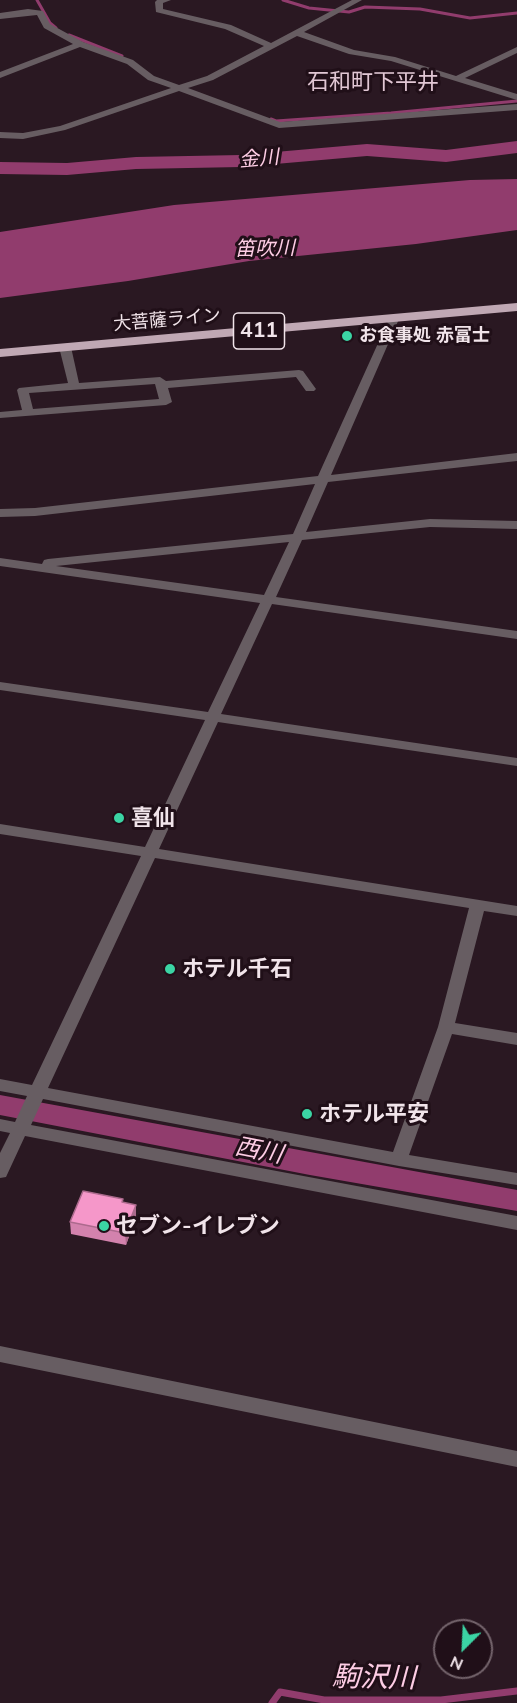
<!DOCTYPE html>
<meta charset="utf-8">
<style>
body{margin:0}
#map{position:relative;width:517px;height:1703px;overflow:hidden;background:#2a1822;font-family:Mulish,sans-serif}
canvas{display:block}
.north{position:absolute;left:433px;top:1619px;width:60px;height:60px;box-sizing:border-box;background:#200f18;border:2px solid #74646c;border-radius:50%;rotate:204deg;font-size:16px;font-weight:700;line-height:24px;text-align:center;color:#f1e4ea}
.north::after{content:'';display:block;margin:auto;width:21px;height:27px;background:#3bd4a4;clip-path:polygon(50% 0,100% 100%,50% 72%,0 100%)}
</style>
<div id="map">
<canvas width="517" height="1703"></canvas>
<div class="north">N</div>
</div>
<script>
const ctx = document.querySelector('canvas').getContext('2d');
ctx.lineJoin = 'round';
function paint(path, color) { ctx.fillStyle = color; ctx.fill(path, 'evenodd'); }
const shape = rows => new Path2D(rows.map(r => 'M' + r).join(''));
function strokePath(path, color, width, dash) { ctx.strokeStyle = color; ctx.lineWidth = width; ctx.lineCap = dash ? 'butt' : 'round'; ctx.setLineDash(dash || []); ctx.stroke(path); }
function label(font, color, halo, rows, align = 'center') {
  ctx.font = font + ' Mulish,"Noto Sans JP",sans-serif'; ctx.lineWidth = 6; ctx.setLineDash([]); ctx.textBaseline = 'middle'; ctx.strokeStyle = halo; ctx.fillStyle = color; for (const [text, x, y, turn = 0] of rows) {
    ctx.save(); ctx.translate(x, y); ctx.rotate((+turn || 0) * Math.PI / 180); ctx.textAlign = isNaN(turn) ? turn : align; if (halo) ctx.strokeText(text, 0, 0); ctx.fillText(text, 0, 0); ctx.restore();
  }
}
paint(shape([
 [517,179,517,230,416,244,249,261,128,281,0,298,0,232,174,205,470,180],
 [0,1095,517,1190,517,1211,310,1175,0,1115]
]), '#913c6d');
strokePath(shape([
 [37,0,50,23,56,28],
 [283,0,309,8,349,12,365,7,420,9,470,18,517,13],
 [69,35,122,56],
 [271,119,276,121,391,113,517,101]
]), '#913c6d', 3);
strokePath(shape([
 [272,1703,280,1692,324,1700,441,1700,517,1691]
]), '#913c6d', 7);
paint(shape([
 [517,141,517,153,446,162,367,156,241,167,136,169,67,175,0,174,0,162,67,163,136,157,241,155,367,144,446,150,517,141]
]), '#913c6d');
paint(shape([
 [157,0,171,0,163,3,163,9,231,25,271,43,352,0,362,0,304,32,354,50,395,57,456,76,517,47,517,53,465,78,517,94,517,100,391,61,349,54,297,36,213,80,188,88,280,122,517,104,517,110,279,128,179,91,65,130,23,139,0,138,0,132,23,133,60,126,171,88,148,80,127,64,80,47,0,78,0,72,73,44,44,28,37,15,0,19,0,13,28,9,43,11,50,24,83,42,133,60,154,76,179,85,207,76,264,46,225,29,156,12,155,2,157,0],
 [394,316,399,319,331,475,517,453,517,461,328,482,306,532,430,519,517,521,517,529,430,527,302,540,276,597,517,631,517,639,272,604,221,714,517,758,517,766,218,722,159,849,517,906,517,916,484,911,455,1023,517,1033,517,1045,452,1034,409,1155,517,1173,517,1185,399,1166,43,1099,31,1125,517,1216,517,1230,25,1136,6,1177,0,1178,0,1153,10,1133,0,1131,0,1119,15,1122,27,1096,0,1091,0,1079,32,1085,141,856,0,834,0,824,145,847,205,720,0,690,0,682,208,712,260,603,0,566,0,558,42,564,44,560,48,559,293,534,315,484,35,516,0,517,0,509,35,508,318,476,389,319,394,316],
 [289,542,264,595,56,566,289,542],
 [155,858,469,908,438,1027,393,1152,48,1088,155,858],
 [65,344,71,347,79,383,160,377,166,381,299,370,303,371,316,389,314,391,306,391,296,377,168,388,172,402,166,405,0,418,0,412,22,410,17,390,19,388,68,383,59,347,65,344],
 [155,384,159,399,33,409,29,393,155,384],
 [0,1346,517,1451,517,1467,0,1362,0,1346]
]), '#675d62');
paint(shape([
 [517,303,517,311,0,357,0,349,517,303]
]), '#c0a8b4');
paint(shape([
 [123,1203,136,1205,136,1217,126,1245,71,1234,70,1222]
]), '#d382ad');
paint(shape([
 [136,1205,136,1217,126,1245,125,1233]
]), '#ac6a8d');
const building = shape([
 [83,1191,123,1199,122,1202,136,1205,125,1233,70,1222,83,1191]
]);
paint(building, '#f597c9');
strokePath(building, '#ac6a8d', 1.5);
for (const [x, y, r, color] of [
 [347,336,6,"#3bd4a4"],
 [119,818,6,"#3bd4a4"],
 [170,969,6,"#3bd4a4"],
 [307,1114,6,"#3bd4a4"],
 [104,1226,6,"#3bd4a4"]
]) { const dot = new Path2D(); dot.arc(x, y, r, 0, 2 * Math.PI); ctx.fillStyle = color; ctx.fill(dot); strokePath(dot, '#200f18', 2); }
label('18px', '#f1e4ea', '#200f18', [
 ["大菩薩ライン",167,320,-5]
]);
label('bold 18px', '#f1e4ea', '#200f18', [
 ["お食事処 赤富士",359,336]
], 'left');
label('italic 20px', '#fecde5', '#200f18', [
 ["金川",259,159,-5],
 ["笛吹川",265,249,-1]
]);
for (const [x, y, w] of [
 [259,331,51]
]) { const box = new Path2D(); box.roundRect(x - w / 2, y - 18, w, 36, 4.5); ctx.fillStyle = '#200f18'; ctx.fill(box); strokePath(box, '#f1e4ea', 1.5); }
label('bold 21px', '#f1e4ea', null, [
 ["411",259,331]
]);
label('22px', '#e1c7d4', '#200f18', [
 ["石和町下平井",373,82]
]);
label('bold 22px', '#f1e4ea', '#200f18', [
 ["喜仙",131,818],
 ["ホテル千石",182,969],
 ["ホテル平安",319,1114],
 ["セブン-イレブン",116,1226]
], 'left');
label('italic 24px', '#fecde5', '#200f18', [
 ["西川",259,1151,11]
]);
label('italic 28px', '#fecde5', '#200f18', [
 ["駒沢川",374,1678,1]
]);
</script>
